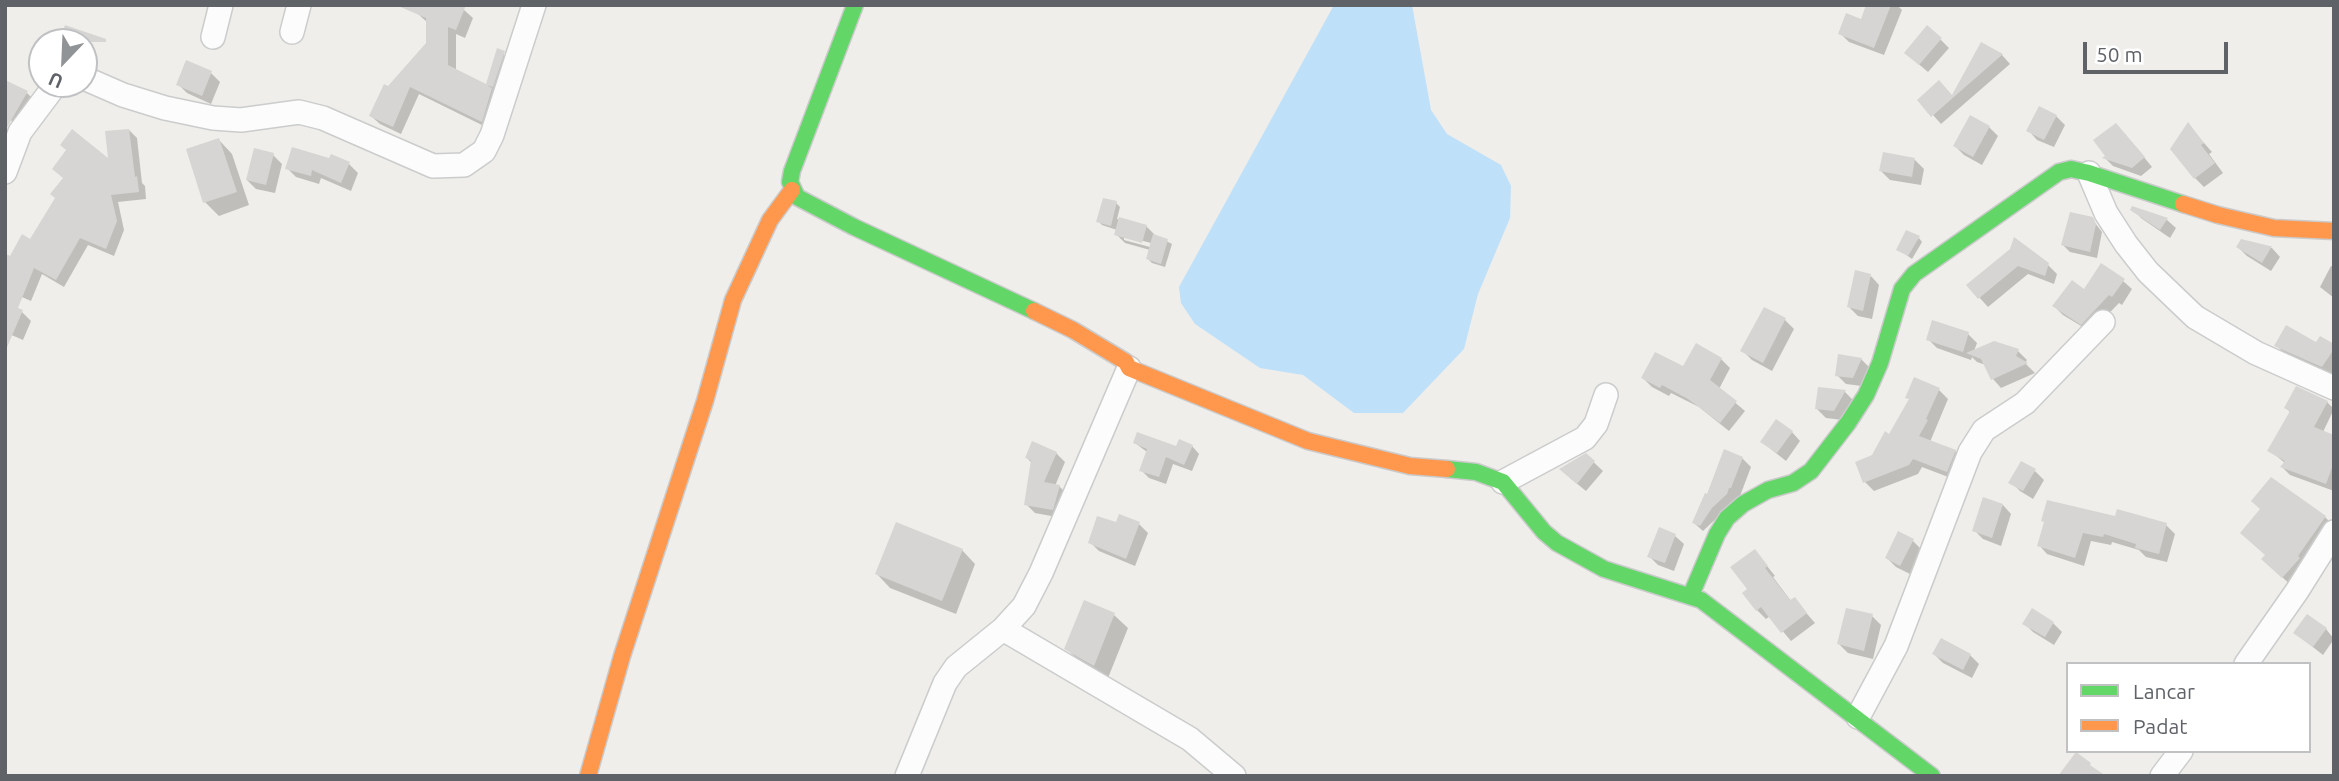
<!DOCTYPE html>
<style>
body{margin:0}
#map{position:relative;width:2339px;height:781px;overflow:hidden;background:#efeeea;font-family:Ubuntu,sans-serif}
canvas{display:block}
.frame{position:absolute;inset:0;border:7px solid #5f6368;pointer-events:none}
.legend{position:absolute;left:2066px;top:662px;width:245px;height:91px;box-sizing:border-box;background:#fff;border:2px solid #bfc1c3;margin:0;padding:9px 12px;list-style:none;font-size:21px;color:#5f6368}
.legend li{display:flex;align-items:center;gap:14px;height:35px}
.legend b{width:35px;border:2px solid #bfc1c3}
.north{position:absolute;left:28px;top:28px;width:70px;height:70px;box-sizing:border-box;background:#fff;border:2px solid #bfc1c3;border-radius:50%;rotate:203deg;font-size:19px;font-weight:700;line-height:28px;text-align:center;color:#5f6368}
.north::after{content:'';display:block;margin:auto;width:24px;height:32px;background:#919496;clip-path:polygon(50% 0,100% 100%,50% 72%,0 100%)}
.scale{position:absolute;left:2083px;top:42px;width:145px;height:32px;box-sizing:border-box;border:4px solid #5f6368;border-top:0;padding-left:9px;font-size:21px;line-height:24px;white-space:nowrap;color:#5f6368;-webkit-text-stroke:5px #fff;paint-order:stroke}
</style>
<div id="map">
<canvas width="2339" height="781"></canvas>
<div class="frame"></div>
<ul class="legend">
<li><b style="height:9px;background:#63d668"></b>Lancar</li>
<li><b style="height:9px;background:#ff974d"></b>Padat</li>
</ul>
<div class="north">U</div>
<div class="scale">50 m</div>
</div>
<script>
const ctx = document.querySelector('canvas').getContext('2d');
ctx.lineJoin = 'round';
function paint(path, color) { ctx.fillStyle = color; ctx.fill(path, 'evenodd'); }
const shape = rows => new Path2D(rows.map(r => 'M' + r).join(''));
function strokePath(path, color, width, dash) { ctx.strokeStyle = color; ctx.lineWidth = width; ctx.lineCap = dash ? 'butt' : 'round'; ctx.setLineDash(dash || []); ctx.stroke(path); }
paint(shape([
 [1334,5,1412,5,1431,110,1447,134,1501,165,1511,186,1510,218,1478,294,1464,349,1403,413,1354,413,1303,375,1260,368,1195,324,1181,303,1179,287]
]), '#bfe0f9');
paint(shape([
 [453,5,464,10,473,18,465,38,456,34,456,71,487,87,499,51,512,61,501,94,494,92,500,98,490,129,419,94,401,134,380,124,371,116,389,88,427,44,428,23,417,13],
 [1868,5,1897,5,1902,10,1884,55,1849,42,1840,33,1862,21],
 [1940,39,1949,48,1928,72,1915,61],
 [1981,45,2002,55,2010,64,1941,124,1933,115,1953,97],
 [211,73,220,82,211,104,187,93,178,84],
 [27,93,36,102,22,126,6,118],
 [2056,116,2065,125,2054,147,2037,140,2029,131],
 [2188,125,2212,152,2209,154,2223,173,2204,187,2195,178],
 [1989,127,1998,136,1982,165,1964,155,1955,146],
 [129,130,137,138,142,183,145,186,146,199,118,202,124,230,114,256,88,245,64,287,42,274,31,301,15,294,5,280,5,254,12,257,31,241,111,162],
 [2125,134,2152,167,2141,176,2113,166,2105,158],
 [219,140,232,154,249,205,219,216,205,202],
 [273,155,282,164,275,193,256,189,247,180],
 [330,160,349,164,358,173,351,191,321,178,319,184,296,177,287,168],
 [1915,160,1924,169,1921,185,1890,180,1881,171],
 [1116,203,1120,207,1117,219,1146,226,1155,235,1172,244,1165,267,1152,263,1148,259,1150,250,1125,243,1116,234,1117,230,1102,225,1098,221],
 [1124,236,1151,243,1150,247,1124,240],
 [2133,208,2167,220,2176,228,2170,238,2141,218],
 [2092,219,2102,232,2097,258,2070,252,2063,245],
 [1919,238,1922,242,1912,259,1898,249],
 [2242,241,2272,248,2280,257,2271,271,2247,256,2238,247],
 [2011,250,2048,265,2057,274,2054,284,2028,274,1988,307,1968,285],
 [2331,266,2334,267,2334,298,2320,287],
 [1871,276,1879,285,1872,319,1858,316,1849,307],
 [2123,281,2132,289,2122,305,2119,303,2091,332,2063,315,2054,306,2085,291],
 [1765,309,1785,320,1794,329,1772,371,1752,360,1743,351],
 [22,312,31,321,23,340,7,333],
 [1968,334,1977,343,1974,351,2018,351,2027,360,2025,363,2035,373,2001,388,1993,379,1986,365,1977,362,1972,357,1971,360,1937,348,1928,339],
 [2317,344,2334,346,2334,372,2332,375,2285,354,2276,345],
 [1839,356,1861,359,1870,368,1862,386,1846,384,1837,375],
 [1721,359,1730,368,1719,389,1745,411,1729,431,1699,407,1671,393,1669,396,1652,387,1643,378],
 [1819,389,1845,392,1854,401,1843,420,1826,418,1817,409],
 [1939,390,1948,399,1930,442,1955,451,1964,460,1956,480,1922,467,1918,474,1874,491,1865,482,1873,456,1890,436],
 [2327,402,2334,409,2323,432,2334,437,2334,491,2290,475,2282,467,2285,463,2269,450,2291,413,2286,408],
 [1792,432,1800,441,1786,461,1762,442],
 [1135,443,1177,448,1192,446,1199,454,1192,471,1173,464,1166,484,1149,478,1141,470,1147,452],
 [1056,453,1065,462,1055,486,1059,486,1068,495,1062,518,1035,513,1026,504,1032,463,1027,458],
 [1586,455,1603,471,1586,491,1570,478],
 [1742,458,1751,467,1740,496,1703,531,1694,523],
 [2035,471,2044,480,2033,499,2020,491,2011,482],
 [2003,505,2011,514,2001,546,1983,539,1974,530],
 [2325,517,2334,526,2292,586,2272,568,2267,555],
 [2116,518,2166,525,2175,534,2167,562,2146,557,2139,550,2112,542,2111,545,2091,541,2084,566,2047,554,2039,545,2046,523],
 [1139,524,1148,533,1135,566,1099,551,1090,542],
 [1899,534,1913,541,1922,550,1910,574,1896,567,1887,558],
 [1675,536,1684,544,1674,571,1658,565,1649,556],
 [962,550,975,564,956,614,890,588,877,574],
 [1755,551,1775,576,1773,577,1791,601,1794,599,1815,623,1791,641,1770,616,1766,619,1757,610,1749,590],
 [1085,603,1114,615,1128,628,1108,678,1080,662,1066,648],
 [1872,616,1881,625,1873,659,1848,653,1839,644],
 [2024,623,2053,623,2062,632,2054,645,2033,632],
 [2326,629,2334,639,2323,655,2295,633],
 [1934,654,1970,655,1979,664,1972,678,1943,663]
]), '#0003');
paint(shape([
 [396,5,466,5,456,30,448,27,448,65,486,84,497,48,505,51,493,87,486,85,492,88,482,122,410,87,393,127,369,116,384,84,388,86,426,43,426,18],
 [1866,5,1891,5,1874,48,1838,34,1846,13,1861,19],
 [65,25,106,39,106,42,59,42],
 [1927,25,1942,38,1919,65,1904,53],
 [1981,42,2003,54,1931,117,1917,100,1939,80,1952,95],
 [186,60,212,71,202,96,176,85],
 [5,80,28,91,5,131],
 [2039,106,2057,115,2044,140,2026,131],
 [1970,115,1990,126,1973,157,1953,146],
 [2188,122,2204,143,2201,145,2215,163,2194,179,2170,149],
 [2116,123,2145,157,2132,168,2102,158,2105,156,2093,140],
 [72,129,108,158,105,131,129,129,135,177,137,176,139,192,111,195,117,221,106,249,80,238,56,280,34,268,18,308,23,310,5,352,5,254,10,256,22,234,30,239,55,198,50,194,63,178,52,169,66,150,60,145],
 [219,138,237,192,203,203,186,149],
 [292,147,329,158,331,154,350,162,341,183,312,170,311,176,285,169],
 [254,148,274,153,266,185,246,180],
 [1883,152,1915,158,1912,177,1879,171],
 [1103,198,1117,201,1111,226,1096,222],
 [2132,206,2168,218,2160,230,2130,210],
 [2070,212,2093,217,2096,224,2090,252,2061,245],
 [1119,217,1147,225,1142,243,1114,235],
 [1906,230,1920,236,1908,256,1896,250],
 [1153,234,1168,239,1161,264,1146,259],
 [2014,237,2049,263,2045,276,2018,266,1978,299,1966,285,2010,249],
 [2241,239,2270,246,2272,246,2262,263,2236,247],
 [2101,263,2125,279,2112,297,2109,295,2081,325,2052,306,2072,280,2084,289],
 [1855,270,1871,274,1863,311,1847,307],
 [1764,307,1786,318,1763,363,1740,351],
 [1932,320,1969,332,1963,352,1926,340],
 [2286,325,2316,342,2320,336,2334,344,2334,349,2322,367,2274,346],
 [1994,341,2019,349,2016,356,2028,363,1991,380,1981,359,1966,353],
 [1696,343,1722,358,1710,380,1737,401,1720,423,1688,399,1662,385,1660,388,1641,378,1655,352,1683,366],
 [1838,354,1862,358,1853,378,1835,376],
 [1914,377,1940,388,1926,419,1928,420,1919,436,1956,450,1947,472,1913,459,1909,465,1863,483,1855,462,1872,455,1885,431,1889,434,1909,399,1905,398],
 [2296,386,2328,401,2314,427,2334,435,2334,462,2326,484,2280,467,2285,461,2267,451,2290,411,2284,408],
 [1818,387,1846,390,1834,411,1815,409],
 [1776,419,1793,431,1777,453,1760,442],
 [1137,432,1176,446,1179,439,1193,445,1184,465,1166,457,1159,477,1139,471,1147,449,1133,443],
 [1032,441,1057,452,1044,482,1060,485,1053,510,1024,505,1031,460,1025,458],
 [1724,449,1743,457,1731,488,1729,488,1727,494,1712,508,1700,526,1692,523,1705,493,1707,494],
 [1586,453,1595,461,1577,484,1559,469],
 [2021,461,2036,469,2023,491,2008,483],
 [2271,477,2326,516,2298,556,2300,558,2282,578,2261,559,2265,555,2240,533,2260,509,2251,501],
 [1983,497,2003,504,1992,538,1972,531],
 [2047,500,2115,516,2117,509,2167,523,2159,554,2135,548,2136,544,2104,534,2103,537,2083,533,2075,558,2037,546,2044,522,2041,521],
 [1119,514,1140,522,1126,559,1088,543,1097,516,1116,522],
 [896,522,963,549,942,601,875,574],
 [1659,527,1676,534,1665,563,1647,557],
 [1898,531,1914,539,1900,566,1885,558],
 [1755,549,1768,566,1765,568,1790,600,1795,597,1807,613,1781,633,1761,607,1756,611,1742,593,1747,589,1730,567],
 [1084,600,1115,613,1094,666,1064,649],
 [1846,608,1873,614,1864,651,1837,644],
 [2032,608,2054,622,2045,637,2022,624],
 [2307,614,2327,628,2313,647,2293,633],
 [1941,638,1971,654,1963,670,1932,654],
 [2076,752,2091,763,2090,765,2106,776,2058,776]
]), '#d6d5d3');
const street = shape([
 [292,32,299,5],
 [213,37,221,5],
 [84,78,123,95,165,108,213,118,241,120,299,112,323,118,433,166,464,165,484,151,492,135,534,5],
 [5,172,20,132,56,84],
 [2089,173,2106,213,2126,244,2148,272,2195,317,2256,353,2334,388],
 [1503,482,1585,438,1596,424,1606,395],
 [1003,629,1190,739,1234,776],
 [2246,664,2297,591,2334,532],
 [1858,717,1896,646,1970,452,1984,430,2025,403,2103,322],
 [907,776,945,683,956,667,1003,629,1024,606,1041,573,1129,368],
 [2162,776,2181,751]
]);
const fast = shape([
 [855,5,792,171,790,182,797,197,854,227,1034,311],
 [1447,469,1476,472,1503,482,1544,532,1557,543,1604,569,1701,600,1932,776],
 [1691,595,1717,534,1727,518,1743,504,1768,490,1793,483,1811,471,1848,423,1866,395,1880,363,1902,289,1914,274,2059,172,2071,169,2089,173,2183,204]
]);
const slow = shape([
 [2183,204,2218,215,2274,228,2334,231],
 [1034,311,1073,330,1126,362,1129,368,1308,441,1410,466,1447,469],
 [588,776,622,656,705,401,733,300,770,220,792,190]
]);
strokePath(street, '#cbcccc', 26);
strokePath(fast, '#cacacb', 19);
strokePath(slow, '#cacacb', 19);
strokePath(street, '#fdfcfc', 23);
strokePath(fast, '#63d668', 16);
strokePath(slow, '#ff974d', 16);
</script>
